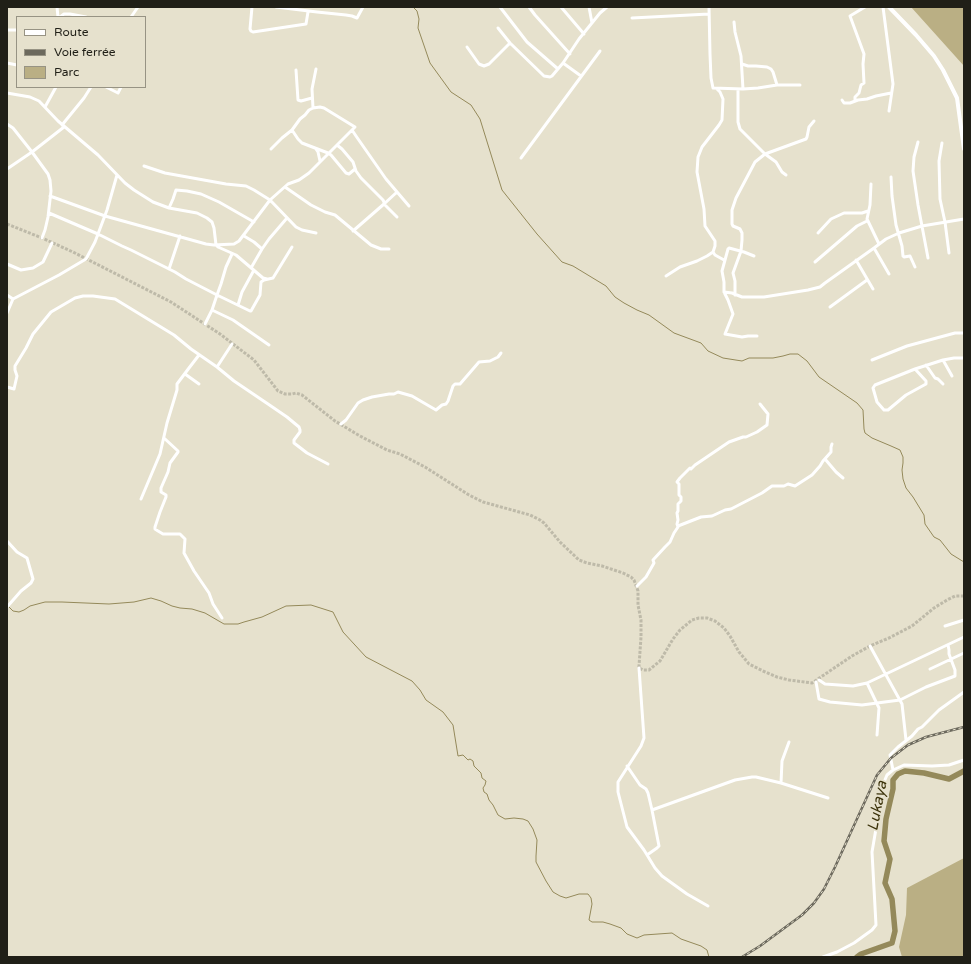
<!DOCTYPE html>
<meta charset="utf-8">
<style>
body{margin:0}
#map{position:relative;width:971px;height:964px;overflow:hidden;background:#e6e1cd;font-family:"Varela Round",sans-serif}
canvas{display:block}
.frame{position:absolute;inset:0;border:8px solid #201f17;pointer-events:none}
.legend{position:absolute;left:16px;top:16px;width:130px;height:72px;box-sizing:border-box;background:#e6e1cd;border:1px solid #979384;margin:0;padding:5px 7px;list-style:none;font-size:12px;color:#201f17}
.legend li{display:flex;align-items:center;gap:8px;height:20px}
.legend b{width:20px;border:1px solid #979384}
</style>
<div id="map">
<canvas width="971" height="964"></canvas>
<div class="frame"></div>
<ul class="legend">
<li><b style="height:5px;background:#fff"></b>Route</li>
<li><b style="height:5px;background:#6c695d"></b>Voie ferrée</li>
<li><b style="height:11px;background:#baaf84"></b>Parc</li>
</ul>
</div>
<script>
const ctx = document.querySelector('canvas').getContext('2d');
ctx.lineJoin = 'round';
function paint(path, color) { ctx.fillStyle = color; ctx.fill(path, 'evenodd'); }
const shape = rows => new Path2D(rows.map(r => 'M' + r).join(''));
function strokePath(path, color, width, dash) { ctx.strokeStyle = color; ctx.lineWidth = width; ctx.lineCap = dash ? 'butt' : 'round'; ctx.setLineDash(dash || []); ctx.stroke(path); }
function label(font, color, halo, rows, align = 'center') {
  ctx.font = font + ' "Varela Round",sans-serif'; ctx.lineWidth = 3.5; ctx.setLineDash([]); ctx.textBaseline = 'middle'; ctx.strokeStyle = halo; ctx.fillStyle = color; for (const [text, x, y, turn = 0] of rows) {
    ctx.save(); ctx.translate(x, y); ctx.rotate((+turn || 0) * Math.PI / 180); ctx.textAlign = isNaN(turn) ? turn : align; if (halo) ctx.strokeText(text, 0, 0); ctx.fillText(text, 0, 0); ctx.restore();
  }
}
paint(shape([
 [911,7,964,7,964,66],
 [964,858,964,957,902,957,899,947,906,915,907,888]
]), '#baaf84');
strokePath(shape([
 [413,7,417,11,419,19,418,28,430,63,451,92,471,105,480,119,502,190,537,234,562,262,573,266,606,286,615,297,624,303,637,310,649,315,674,333,701,343,708,351,723,358,742,361,749,358,773,358,783,356,790,354,798,354,807,361,819,377,857,403,863,410,864,429,865,433,872,438,891,446,900,450,903,457,903,463,902,470,903,479,906,488,913,497,924,515,925,524,934,537,940,540,951,554,964,562],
 [9,607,13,611,19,612,24,610,30,606,45,602,62,602,109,604,134,602,151,598,161,601,172,606,180,608,192,609,205,613,224,624,238,624,244,622,262,617,286,606,311,605,333,612,343,632,366,657,412,681,420,690,426,700,443,712,453,725,458,756,463,755,468,760,470,759,473,761,474,766,481,773,482,778,486,781,485,785,483,788,484,792,487,794,489,800,493,805,498,815,505,819,514,818,523,819,528,821,533,829,537,840,536,856,536,862,546,881,553,892,560,896,566,898,579,894,588,894,591,898,592,904,589,920,592,922,603,922,610,924,621,928,627,934,637,938,644,935,672,933,681,939,701,946,707,950,709,957]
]), '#94895a', 1);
strokePath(shape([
 [857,957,861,954,892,943,895,931,892,899,885,883,890,859,884,841,886,819,893,789,893,780,898,774,905,771,924,773,949,779,964,771]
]), '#94895a', 5.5);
strokePath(shape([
 [7,224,42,238,73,252,171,302,220,334,254,360,278,391,285,394,292,394,296,393,302,395,335,421,360,436,387,450,400,454,425,467,469,495,483,502,530,515,540,520,544,523,560,542,579,560,587,563,602,566,623,573,631,577,634,580,638,591,638,605,641,620,641,637,639,666,639,668,643,670,649,670,660,661,673,639,680,630,692,620,699,618,707,618,715,621,724,628,730,636,739,652,749,664,763,671,777,677,789,680,812,683,852,656,870,646,889,638,912,626,934,608,947,600,955,596,964,596]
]), '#bebaa9', 3, [3, 1.5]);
strokePath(shape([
 [57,7,58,17],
 [252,7,250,29,251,31,253,32,306,24,308,12],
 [276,7,317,12,346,15,352,16,357,18,363,7],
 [500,7,527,42,558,69],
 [529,7,535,15,570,54],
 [561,7,584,34],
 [589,7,592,23],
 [709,7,710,54,711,78,713,88,743,89,758,88,777,85,800,85],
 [883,7,893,84,889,111],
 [60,17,64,14,70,14,86,17],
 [131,17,138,7],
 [632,18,709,14],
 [734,22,735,32,741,56,743,89],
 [498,28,510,43,544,76,550,77,552,76,563,63,579,39,600,13,607,7],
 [7,30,17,30],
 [467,47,479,64,484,66,489,64,510,43],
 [7,63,17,65],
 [563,63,581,76],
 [742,64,748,66,756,66,767,67,771,69,773,72,777,85],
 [296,70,298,100,301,101,312,98],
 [106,87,118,93,121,87],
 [738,89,738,122,740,129,765,154,776,162,782,172,786,175],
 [7,93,30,97,39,101,58,121,98,155,125,183,134,190,153,202,169,208,197,213,207,218,212,222,214,228,216,245,218,247,236,255,263,278,267,279],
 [842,100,844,103,850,103,858,100,867,99,876,96,891,93],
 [855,101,855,97,859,93,861,85,864,83,863,64,864,54,850,16,865,7],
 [45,107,56,87],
 [313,108,312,89,316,69],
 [7,124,13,128,32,152,48,174,50,180,51,191,48,217,45,230,42,238],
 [62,125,84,98,91,87],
 [292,130,298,139,302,143,328,153,331,155,346,173,349,174,355,169],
 [352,130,356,136,386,179,409,206],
 [918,142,914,157,913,171,918,205,928,258],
 [942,143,939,161,940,199,945,222,949,253],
 [337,145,342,149,353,162,356,171,361,178,383,200,384,202,384,204,353,231],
 [316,149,318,152,320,161],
 [521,158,600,51],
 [144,166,165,173,226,184,246,186,254,190,270,200,296,227,302,230,316,233],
 [7,169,32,152,64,127],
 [891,177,892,196,896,225,902,246,903,256,904,257,910,256,915,267],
 [871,184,870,205,867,219,879,244],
 [285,187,311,205,325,212,335,215,371,245,381,249,389,249],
 [397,192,384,204,397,217],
 [50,196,105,216,206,244,214,245,234,244,239,241,270,200,288,184,299,180,309,173,355,127,324,108,320,107,313,108,309,110,305,115,300,119,292,130,282,138,271,149],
 [169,208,173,199,176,190,187,191,201,194,219,202,254,222],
 [49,213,98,234,122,246,131,250,175,272,186,279,217,295,212,310,205,324],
 [818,233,831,219,844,213,862,213,868,211],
 [244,236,254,242,262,249],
 [874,248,889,274],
 [713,252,715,255,724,260],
 [232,254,226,267,221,284,217,295,250,311,251,311,260,295,261,282,264,280,273,278,292,247],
 [754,256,744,252,729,248,728,249,722,271,724,282,724,292,728,300,733,314,725,334,742,337,748,336,757,336],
 [856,260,873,289],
 [815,262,857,226,867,221],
 [7,264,21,270,33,268,43,262,52,243],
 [251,268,262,249,269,239,287,218],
 [169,269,180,236],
 [666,276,680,267,697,261,707,256,713,252,715,246,715,241,705,226,704,209,697,172,698,157,702,147,719,125,722,120,723,99,720,92,717,89],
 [724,292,732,293,742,297,764,297,808,290,820,287,825,283,874,248,886,239,899,233,922,226,964,219],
 [7,295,13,299],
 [735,295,735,281,733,273,741,251,742,240,742,233,740,229,733,226,732,224,732,210,736,198,755,162,765,154,806,139,807,137,809,127,814,121],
 [238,305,242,292,254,270],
 [830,307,867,280],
 [212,310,233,320,269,345],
 [7,313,13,299,59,275,86,259,95,242,107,210,117,175],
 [872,360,907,346,955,333,964,333],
 [943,360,952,376],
 [926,365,935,378,938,379,943,384],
 [217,367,232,344],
 [915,369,926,381,926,384,906,395,888,410,884,410,877,402,873,388,875,385,915,369,943,360,954,358,964,358],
 [185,374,199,384],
 [7,387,14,389,17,376,15,370,15,366,26,348,33,334,51,312,75,298,83,296,93,296,115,299,174,335,191,349,217,367,234,381,268,404,287,417,299,427,300,430,300,432,294,440,294,443,307,453,328,464],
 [341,424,346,420,358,403,363,400,372,397,389,394,394,394,398,392,412,396,436,410,442,405,446,404,448,401,453,386,455,384,460,384,479,362,490,361,498,357,501,353],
 [164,438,178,451,178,452,170,463,168,472,161,488,161,492,166,495,166,497,160,512,155,527,155,529,158,531,163,534,180,534,185,539,184,553,194,571,209,593,213,604,222,618],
 [825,459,836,472,843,478],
 [141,499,160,454,167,423,177,390,177,384,189,368,199,355],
 [678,526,701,517,712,516,725,510,731,509,762,493,772,486,784,486,788,484,795,486,812,475,820,466,823,461,831,452,831,447,832,444],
 [7,541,17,552,27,558,33,579,31,583,21,591,7,607],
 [637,586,646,577,654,563,653,560,665,547,670,542,674,533,678,527,677,524,678,520,677,513,678,511,678,504,681,501,681,497,679,495,679,484,677,482,680,478,690,468,691,469,695,465,729,442,743,437,746,437,757,432,767,425,768,414,760,404],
 [945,626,964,620],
 [870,646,902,704,906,740],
 [639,668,644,738,641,746,618,782,618,792,627,827,644,850,655,868,662,876,687,894,708,906],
 [930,669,964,653],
 [819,680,825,684,853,686,867,683,964,637],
 [816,682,819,699,830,702,862,705,900,700,926,687,955,676,955,670,949,654,949,650,948,645],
 [867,683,879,708,877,735],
 [627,766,640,785,646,789,648,793,652,810],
 [893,770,890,755,898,747,912,736,918,729,922,727,939,710,964,692],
 [781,783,828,798],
 [647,855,657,848,659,846,652,810,735,780,752,777,756,777,781,783,782,761,789,742],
 [823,957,837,952,854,943,872,930,876,925,872,852,884,782,887,775,893,770,904,765,932,766,949,765,964,760]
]), '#fff', 3);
strokePath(shape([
 [889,7,916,35,934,56,943,70,957,98,964,149]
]), '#fff', 4);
const rail = shape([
 [742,957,760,946,802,915,814,903,824,889,835,867,877,775,891,758,908,745,926,737,964,727]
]);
strokePath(rail, '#6c695d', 2.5);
strokePath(rail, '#e6e1cd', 1, [3]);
label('italic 15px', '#3b320a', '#e6e1cd', [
 ["Lukaya",878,806,-79]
]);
</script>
